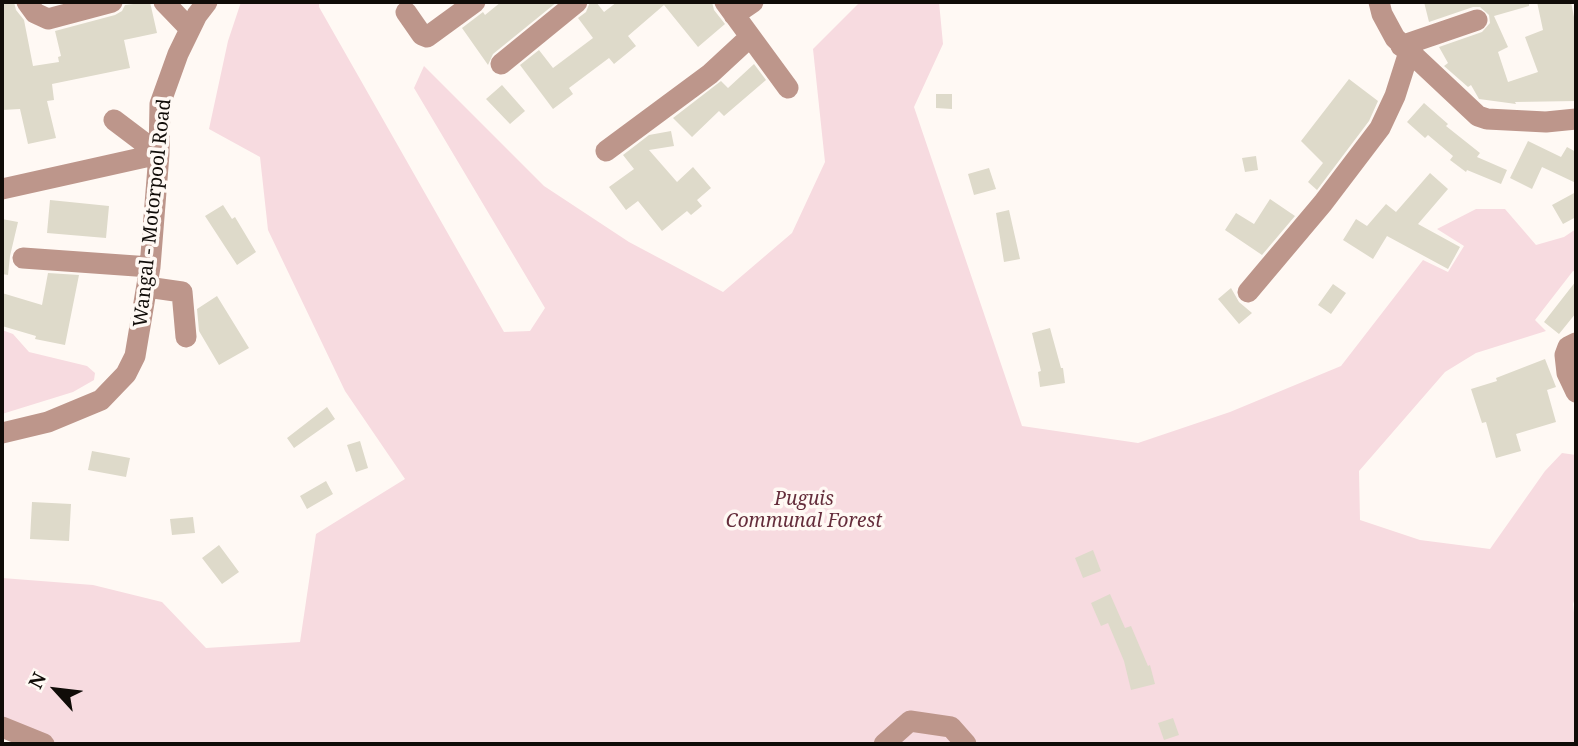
<!DOCTYPE html>
<style>
body{margin:0}
#map{position:relative;width:1578px;height:746px;overflow:hidden;background:#fff9f4;font-family:"Noto Serif",serif}
canvas{display:block}
.frame{position:absolute;inset:0;border:4px solid #100c08;pointer-events:none}
.north{position:absolute;left:21px;top:655px;width:70px;height:70px;-webkit-text-stroke:5px #fff9f4;paint-order:stroke;rotate:297deg;font-size:19px;font-weight:700;line-height:28px;text-align:center;color:#100c08}
.north::after{content:'';display:block;margin:auto;width:24px;height:32px;background:#100c08;clip-path:polygon(50% 0,100% 100%,50% 72%,0 100%)}
</style>
<div id="map">
<canvas width="1578" height="746"></canvas>
<div class="frame"></div>
<div class="north">N</div>
</div>
<script>
const ctx = document.querySelector('canvas').getContext('2d');
ctx.lineJoin = 'round';
function paint(path, color) { ctx.fillStyle = color; ctx.fill(path, 'evenodd'); }
const shape = rows => new Path2D(rows.map(r => 'M' + r).join(''));
function strokePath(path, color, width, dash) { ctx.strokeStyle = color; ctx.lineWidth = width; ctx.lineCap = dash ? 'butt' : 'round'; ctx.setLineDash(dash || []); ctx.stroke(path); }
function label(font, color, halo, rows, align = 'center') {
  ctx.font = font + ' "Noto Serif",serif'; ctx.lineWidth = 7; ctx.setLineDash([]); ctx.textBaseline = 'middle'; ctx.strokeStyle = halo; ctx.fillStyle = color; for (const [text, x, y, turn = 0] of rows) {
    ctx.save(); ctx.translate(x, y); ctx.rotate((+turn || 0) * Math.PI / 180); ctx.textAlign = isNaN(turn) ? turn : align; if (halo) ctx.strokeText(text, 0, 0); ctx.fillText(text, 0, 0); ctx.restore();
  }
}
paint(shape([
 [241,2,319,2,319,7,504,332,530,331,545,308,414,88,424,66,544,186,629,242,723,292,792,233,825,162,813,49,860,2,939,2,943,44,914,107,1022,426,1138,443,1230,412,1341,366,1423,260,1448,272,1464,246,1437,229,1476,209,1505,209,1536,245,1564,237,1576,229,1576,272,1573,271,1535,320,1546,331,1476,353,1445,372,1359,471,1360,520,1420,540,1490,549,1545,471,1562,453,1576,455,1576,595,1573,604,1576,630,1576,744,19,744,2,727,2,578,93,585,162,602,206,648,300,642,316,534,405,479,345,391,268,230,260,157,209,129,228,41],
 [2,330,13,334,29,352,87,366,95,373,94,380,73,392,2,414]
]), '#f7dbe0');
paint(shape([
 [2,2,14,2,16,10,24,20,33,66,59,62,58,57,61,56,55,31,115,15,122,11,125,5,150,2,157,33,124,40,130,68,52,84,54,100,47,101,56,138,28,144,20,109,2,110],
 [501,2,557,2,493,54,488,65,462,28,483,12,485,15],
 [590,2,596,2,604,12,617,2,712,2,714,10,725,24,698,47,664,5,628,36,636,46,614,64,609,58,569,88,573,94,553,109,520,65,539,50,553,68,593,38,578,18,586,12],
 [1424,2,1529,2,1529,6,1494,16,1508,47,1498,52,1508,82,1538,72,1525,37,1543,30,1537,2,1571,2,1576,27,1576,101,1515,102,1516,104,1479,99,1471,85,1468,87,1444,66,1448,63,1439,47,1482,32,1490,23,1489,15,1480,7,1473,7,1429,22],
 [754,64,766,80,724,116,719,111,692,137,673,118,721,81,728,88],
 [1349,79,1378,101,1369,121,1317,190,1308,182,1323,163,1301,141],
 [502,85,525,111,510,124,486,99],
 [936,94,952,94,952,109,936,108],
 [1424,103,1448,124,1446,126,1480,153,1477,157,1507,170,1501,184,1467,170,1466,172,1450,160,1453,156,1428,135,1425,138,1407,122],
 [671,131,674,146,649,150,677,182,693,167,711,188,697,200,702,206,691,215,687,211,662,231,638,201,626,210,609,187,634,169,623,155,649,135],
 [1528,141,1561,157,1567,147,1576,152,1576,183,1542,167,1532,189,1510,178],
 [1256,156,1258,170,1245,172,1242,158],
 [989,168,996,189,974,195,968,174],
 [1430,173,1448,189,1418,224,1460,247,1448,269,1387,236,1373,259,1343,240,1356,219,1367,226,1386,204,1396,212],
 [1576,192,1576,217,1563,224,1552,205],
 [1270,199,1295,216,1262,255,1225,230,1236,213,1254,224],
 [50,200,109,206,106,238,47,233],
 [223,205,232,219,235,217,256,252,237,265,205,216],
 [1009,210,1020,259,1004,262,996,213],
 [2,219,18,222,10,256,8,275,2,274],
 [48,273,79,275,65,345,35,339,36,336,2,326,2,293,42,305],
 [1576,281,1576,313,1559,334,1544,322],
 [1333,284,1346,293,1331,314,1318,305],
 [1231,288,1239,302,1252,313,1239,324,1218,299],
 [217,296,249,348,219,365,199,331,197,309],
 [1050,328,1061,368,1063,368,1065,383,1040,387,1038,372,1041,371,1032,333],
 [1545,359,1556,387,1547,390,1556,422,1516,434,1521,451,1496,458,1486,422,1482,423,1471,389,1497,381,1496,378],
 [327,407,335,419,294,448,287,438],
 [360,441,368,468,356,472,347,445],
 [92,451,130,458,126,477,88,470],
 [326,481,333,494,307,509,300,496],
 [32,502,71,504,69,541,30,539],
 [193,517,195,533,172,535,170,519],
 [219,545,239,572,222,584,202,558],
 [1093,550,1101,571,1083,578,1075,558],
 [1110,594,1125,628,1131,626,1148,666,1150,665,1155,684,1131,690,1124,661,1108,623,1101,626,1091,603],
 [1173,718,1179,735,1164,740,1158,723]
]), '#dedaca');
strokePath(shape([
 [27,2,35,13,48,19,112,2],
 [164,2,190,29],
 [725,2,788,88],
 [1379,2,1382,14,1395,38,1478,116,1487,119,1546,122,1576,119],
 [406,12,422,35,427,37,475,2],
 [734,15,753,2],
 [1401,46,1477,20],
 [501,64,577,2],
 [114,120,159,154],
 [606,151,710,74,750,37],
 [2,189,159,154],
 [23,258,150,267],
 [147,287,182,292,186,337],
 [1248,292,1323,203,1380,128,1395,96,1409,52],
 [1576,343,1568,347,1565,355,1567,373,1576,392],
 [2,433,48,422,101,400,126,374,135,356,150,267,159,154,160,104,178,54,197,15,207,2],
 [2,727,44,744],
 [884,744,910,721,951,727,966,744]
]), '#bd968b', 21);
label('19px', '#100c08', '#fff9f4', [
 ["Wangal - Motorpool Road",153,213,-84]
]);
label('italic 19px', '#642d3b', '#fff9f4', [
 ["Puguis",804,500],
 ["Communal Forest",804,522]
]);
</script>
